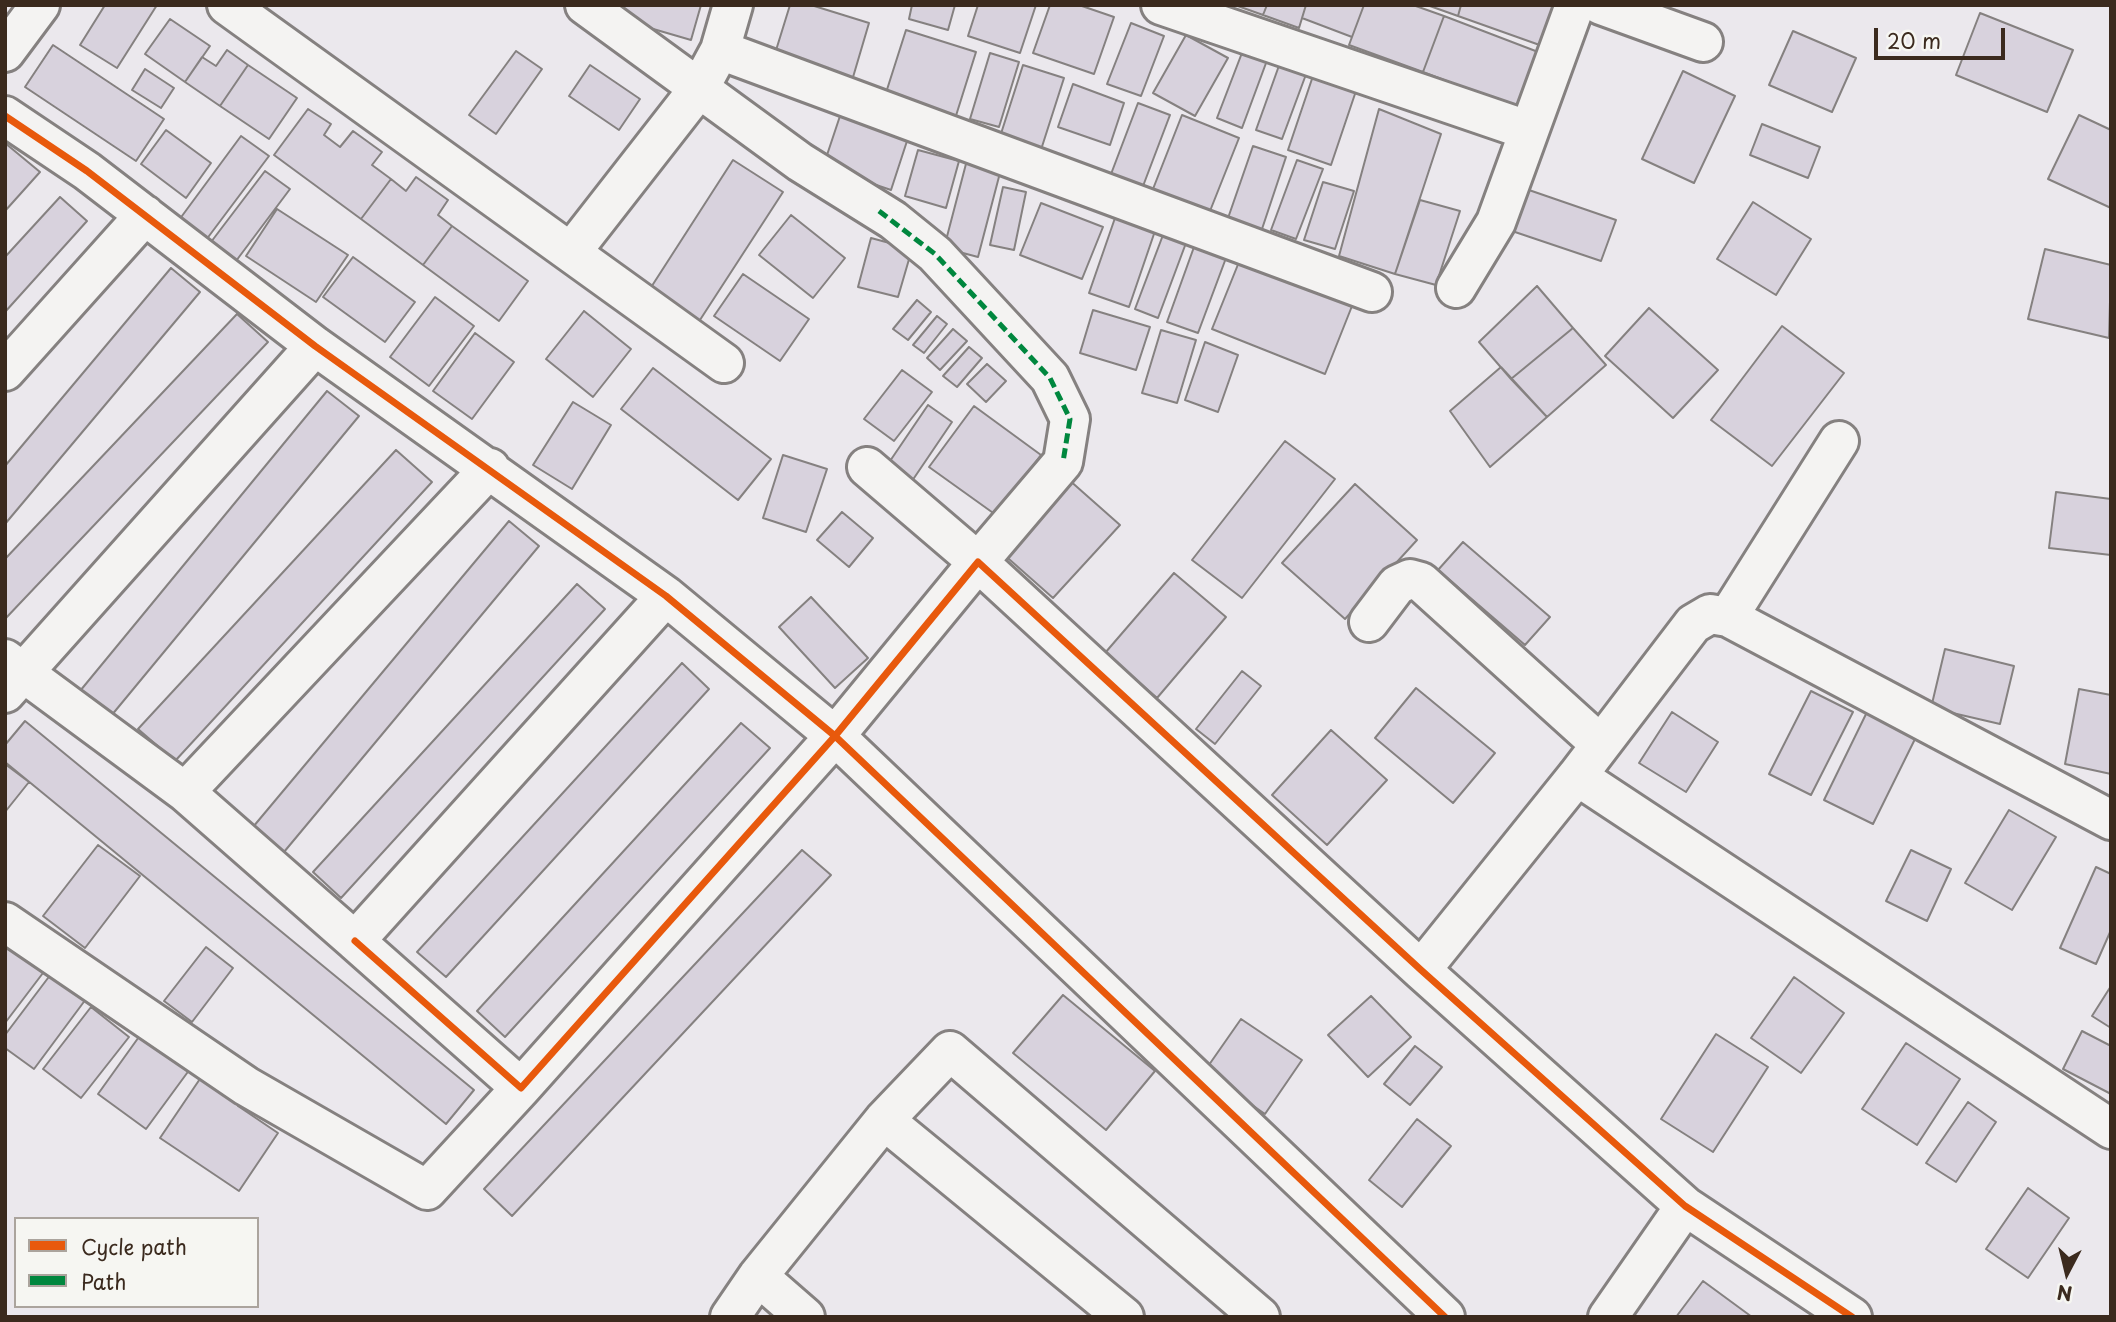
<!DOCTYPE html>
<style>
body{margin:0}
#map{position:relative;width:2116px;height:1322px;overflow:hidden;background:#ebe8ed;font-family:"Playpen Sans",sans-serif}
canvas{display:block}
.frame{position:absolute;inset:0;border:7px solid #3b2a1e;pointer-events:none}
.legend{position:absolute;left:14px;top:1217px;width:245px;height:91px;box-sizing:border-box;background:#f6f6f2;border:2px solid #aba49d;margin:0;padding:9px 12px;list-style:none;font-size:21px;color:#3b2a1e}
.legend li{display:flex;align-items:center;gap:14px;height:35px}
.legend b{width:35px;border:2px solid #aba49d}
.north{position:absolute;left:2032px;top:1238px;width:70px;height:70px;-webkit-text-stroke:5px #f6f6f2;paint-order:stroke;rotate:187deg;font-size:19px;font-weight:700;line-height:28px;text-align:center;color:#3b2a1e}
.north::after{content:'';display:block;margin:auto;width:24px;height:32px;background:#3b2a1e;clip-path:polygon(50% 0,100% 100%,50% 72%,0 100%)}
.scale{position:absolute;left:1874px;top:28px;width:131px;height:32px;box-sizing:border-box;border:4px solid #3b2a1e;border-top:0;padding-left:9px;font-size:21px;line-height:24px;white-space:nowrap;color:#3b2a1e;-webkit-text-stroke:5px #f6f6f2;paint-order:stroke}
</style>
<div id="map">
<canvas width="2116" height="1322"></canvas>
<div class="frame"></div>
<ul class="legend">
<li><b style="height:9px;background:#e8590c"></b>Cycle path</li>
<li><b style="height:9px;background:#00873e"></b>Path</li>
</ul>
<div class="north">N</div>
<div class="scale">20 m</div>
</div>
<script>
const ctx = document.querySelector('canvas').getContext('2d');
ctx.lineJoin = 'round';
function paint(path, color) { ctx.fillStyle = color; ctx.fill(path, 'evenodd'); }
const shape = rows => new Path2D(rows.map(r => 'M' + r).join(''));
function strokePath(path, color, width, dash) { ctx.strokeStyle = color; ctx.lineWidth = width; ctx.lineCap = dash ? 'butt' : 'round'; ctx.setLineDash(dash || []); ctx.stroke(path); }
const building = shape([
 [105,5,157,5,117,68,80,45,105,5],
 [623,5,701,5,691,40,619,19,623,5],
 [790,5,811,5,869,23,851,84,773,60,790,5],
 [912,5,955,5,948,30,909,19,912,5],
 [978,5,1036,5,1020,53,968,36,978,5],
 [1050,5,1079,5,1114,17,1094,74,1033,53,1050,5],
 [1235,5,1267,5,1263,15,1235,5],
 [1267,5,1306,5,1299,28,1263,15,1267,5],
 [1306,5,1364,5,1352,37,1302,18,1306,5],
 [1364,5,1413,5,1444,16,1423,72,1349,45,1364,5],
 [1427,5,1461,5,1458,16,1427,5],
 [1461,5,1564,5,1548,48,1458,16,1461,5],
 [1980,13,2073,50,2047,112,1956,75,1980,13],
 [1444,16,1546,55,1525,111,1423,72,1444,16],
 [170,19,210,46,185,82,145,54,170,19],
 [1131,23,1164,36,1141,96,1107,84,1131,23],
 [906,30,976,52,954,122,884,99,906,30],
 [1793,31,1856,58,1832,112,1769,85,1793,31],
 [1186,35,1228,58,1195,116,1153,93,1186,35],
 [53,45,164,119,136,161,25,87,53,45],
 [1245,45,1269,55,1242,128,1217,118,1245,45],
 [227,50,248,65,220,106,185,82,202,57,216,66,227,50],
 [516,51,542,69,496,134,469,115,516,51],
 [990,53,1019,62,999,127,970,119,990,53],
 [1281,60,1308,69,1282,139,1256,130,1281,60],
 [248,65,297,98,269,139,220,106,248,65],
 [590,65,640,99,619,130,569,96,590,65],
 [1023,65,1064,78,1039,156,998,143,1023,65],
 [145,69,174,88,161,108,132,90,145,69],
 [1315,70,1358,85,1331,165,1288,150,1315,70],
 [1683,71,1735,96,1694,183,1642,159,1683,71],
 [1073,84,1124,103,1110,145,1058,127,1073,84],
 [1138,103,1170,115,1140,194,1108,182,1138,103],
 [308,109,331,124,324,135,340,147,353,131,382,152,372,165,391,179,361,219,274,155,308,109],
 [1379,109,1441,134,1395,274,1339,256,1379,109],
 [1182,115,1239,138,1210,211,1153,189,1182,115],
 [2079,115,2111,130,2111,208,2048,179,2079,115],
 [840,116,908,138,891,190,823,167,840,116],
 [1762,124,1820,147,1808,178,1750,155,1762,124],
 [166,130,211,163,186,198,141,164,166,130],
 [241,136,269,156,206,240,179,220,241,136],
 [5,143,40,172,5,211,5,143],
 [1253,146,1286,157,1261,232,1227,221,1253,146],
 [918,150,959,161,946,208,905,196,918,150],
 [733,160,783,192,698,323,648,292,733,160],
 [967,160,1001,169,978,257,944,248,967,160],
 [1297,160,1323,169,1296,239,1271,230,1297,160],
 [265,171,290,189,236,261,211,242,265,171],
 [416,177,448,200,438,215,452,226,423,265,361,219,391,179,406,191,416,177],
 [1323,182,1354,191,1335,249,1304,240,1323,182],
 [1003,187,1026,192,1014,250,990,245,1003,187],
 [1526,189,1616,220,1601,261,1512,231,1526,189],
 [60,197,87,221,5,312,5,257,60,197],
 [1420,200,1460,211,1436,285,1395,274,1420,200],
 [1753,202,1811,239,1776,295,1717,259,1753,202],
 [1041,203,1103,227,1082,279,1020,255,1041,203],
 [277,209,348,255,316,302,246,256,277,209],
 [791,215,845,258,813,298,759,255,791,215],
 [1115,218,1155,231,1129,307,1089,293,1115,218],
 [452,226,528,281,499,321,423,265,452,226],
 [1163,235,1186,243,1158,318,1135,309,1163,235],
 [871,238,912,249,898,297,858,287,871,238],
 [1194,247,1226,258,1198,333,1167,322,1194,247],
 [2045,249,2111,265,2109,338,2028,319,2045,249],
 [353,257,415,302,385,342,323,297,353,257],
 [1241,257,1354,301,1325,374,1212,329,1241,257],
 [171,268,200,292,5,524,5,466,171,268],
 [743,274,809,319,780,361,714,316,743,274],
 [1537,286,1573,328,1511,379,1479,342,1537,286],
 [435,297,474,326,429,386,390,357,435,297],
 [917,300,931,312,908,340,893,329,917,300],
 [1649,308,1718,370,1673,418,1605,356,1649,308],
 [1093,310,1150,327,1136,370,1080,353,1093,310],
 [584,311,631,349,593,397,546,359,584,311],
 [237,314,268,342,5,619,5,559,237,314],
 [937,316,947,324,924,353,913,345,937,316],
 [1782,326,1844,373,1772,466,1711,420,1782,326],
 [1573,328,1606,365,1547,417,1511,379,1573,328],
 [953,329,967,341,940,370,927,358,953,329],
 [1161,330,1196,340,1177,403,1142,393,1161,330],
 [475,333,514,362,472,419,433,391,475,333],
 [1205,342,1238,355,1218,412,1185,400,1205,342],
 [969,347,982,358,957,387,943,376,969,347],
 [987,364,1006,381,986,402,967,384,987,364],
 [1501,367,1547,417,1490,467,1450,411,1501,367],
 [653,368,771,459,738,500,621,409,653,368],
 [902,370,932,392,894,441,864,419,902,370],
 [327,391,359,416,111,716,80,691,327,391],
 [573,402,611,425,572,489,533,465,573,402],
 [928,405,952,422,912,481,888,464,928,405],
 [974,406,1041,455,996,515,929,467,974,406],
 [1285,441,1335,479,1242,598,1192,560,1285,441],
 [396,450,432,482,175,761,138,729,396,450],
 [783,455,827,469,806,532,763,518,783,455],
 [1068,479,1120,525,1053,598,1001,552,1068,479],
 [1355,484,1417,540,1345,619,1282,563,1355,484],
 [2056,492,2111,499,2111,555,2049,548,2056,492],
 [842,512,873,538,849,567,817,540,842,512],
 [509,521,539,546,284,852,253,827,509,521],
 [1463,542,1550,617,1525,645,1438,570,1463,542],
 [1174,573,1226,617,1157,698,1105,653,1174,573],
 [577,584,605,609,341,898,313,872,577,584],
 [811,597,868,658,835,688,779,627,811,597],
 [1945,649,2014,666,2000,724,1931,708,1945,649],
 [682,663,709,689,446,977,417,952,682,663],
 [1242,671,1261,686,1215,744,1196,729,1242,671],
 [1416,688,1495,753,1453,803,1375,738,1416,688],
 [2079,689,2111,695,2111,774,2065,764,2079,689],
 [1811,691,1853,712,1811,795,1769,774,1811,691],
 [1868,710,1917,735,1873,824,1824,800,1868,710],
 [1672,712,1718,742,1686,792,1639,763,1672,712],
 [25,721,474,1090,446,1124,5,762,5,745,25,721],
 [741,723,770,748,505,1037,477,1011,741,723],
 [1331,730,1387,780,1327,845,1272,795,1331,730],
 [5,764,29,782,5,812,5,764],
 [2009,810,2056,837,2012,910,1965,883,2009,810],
 [98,845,140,876,85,948,43,916,98,845],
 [802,850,831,875,512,1216,484,1189,802,850],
 [1911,850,1951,869,1927,921,1886,901,1911,850],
 [2096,867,2111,874,2111,930,2096,964,2060,948,2096,867],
 [5,940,46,969,5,1023,5,940],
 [206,947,233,968,192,1022,164,1001,206,947],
 [51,974,86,999,34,1069,5,1048,5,1035,51,974],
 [1794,977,1844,1013,1801,1073,1751,1038,1794,977],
 [2111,986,2111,1028,2092,1016,2111,986],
 [1063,995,1155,1071,1106,1130,1013,1053,1063,995],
 [1371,996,1411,1037,1368,1077,1328,1035,1371,996],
 [91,1007,129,1037,81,1098,43,1069,91,1007],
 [1241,1019,1302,1060,1265,1114,1204,1072,1241,1019],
 [2082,1031,2111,1046,2111,1094,2063,1069,2082,1031],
 [141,1034,190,1069,146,1129,98,1094,141,1034],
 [1716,1034,1768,1067,1713,1152,1661,1119,1716,1034],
 [1906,1043,1960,1079,1917,1145,1862,1109,1906,1043],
 [1415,1046,1442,1067,1410,1105,1384,1084,1415,1046],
 [208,1067,248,1093,238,1106,278,1133,239,1191,160,1138,208,1067],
 [1968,1102,1996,1122,1956,1182,1926,1163,1968,1102],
 [1417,1119,1451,1146,1402,1207,1369,1180,1417,1119],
 [2028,1188,2069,1218,2028,1278,1986,1249,2028,1188],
 [1703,1281,1752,1317,1676,1317,1703,1281]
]);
paint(building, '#d8d2dd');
strokePath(building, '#858180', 2);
const minor = shape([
 [227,5,724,363],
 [585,5,800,162,893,220,935,254,1050,378,1070,419,1063,462,978,562,867,467],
 [1161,5,1527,130],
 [1601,5,1703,42],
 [720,50,1372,292],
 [5,52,40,5],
 [5,116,87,171,315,346,666,596,835,736,1445,1317],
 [572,251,700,87,720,50,733,5],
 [1456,288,1496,222,1575,5],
 [5,371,145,215],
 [1728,617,1839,441],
 [1369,622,1397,585,1410,579,1421,582,1600,744],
 [5,659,185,792,355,941,666,596],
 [5,693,315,346],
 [1577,776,2111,1129],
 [185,792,490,468],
 [5,922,246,1086,427,1190,521,1088],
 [355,941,521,1088,835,736,978,562,1421,970,1685,1206,1852,1317],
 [1421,970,1577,776,1693,624,1710,614,1728,617,2111,820],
 [884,1120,1124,1317],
 [758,1276,805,1317],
 [730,1317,758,1276,884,1120,950,1051,1260,1317],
 [1608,1317,1685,1206]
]);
strokePath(minor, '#858180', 44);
strokePath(minor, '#f4f3f2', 38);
strokePath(shape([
 [879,211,935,254,1050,378,1070,419,1063,462]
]), '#00873e', 5, [10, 5]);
strokePath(shape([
 [5,116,87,171,315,346,666,596,835,736,1445,1317],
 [355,941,521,1088,835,736,978,562,1421,970,1685,1206,1852,1317]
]), '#e8590c', 7);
</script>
